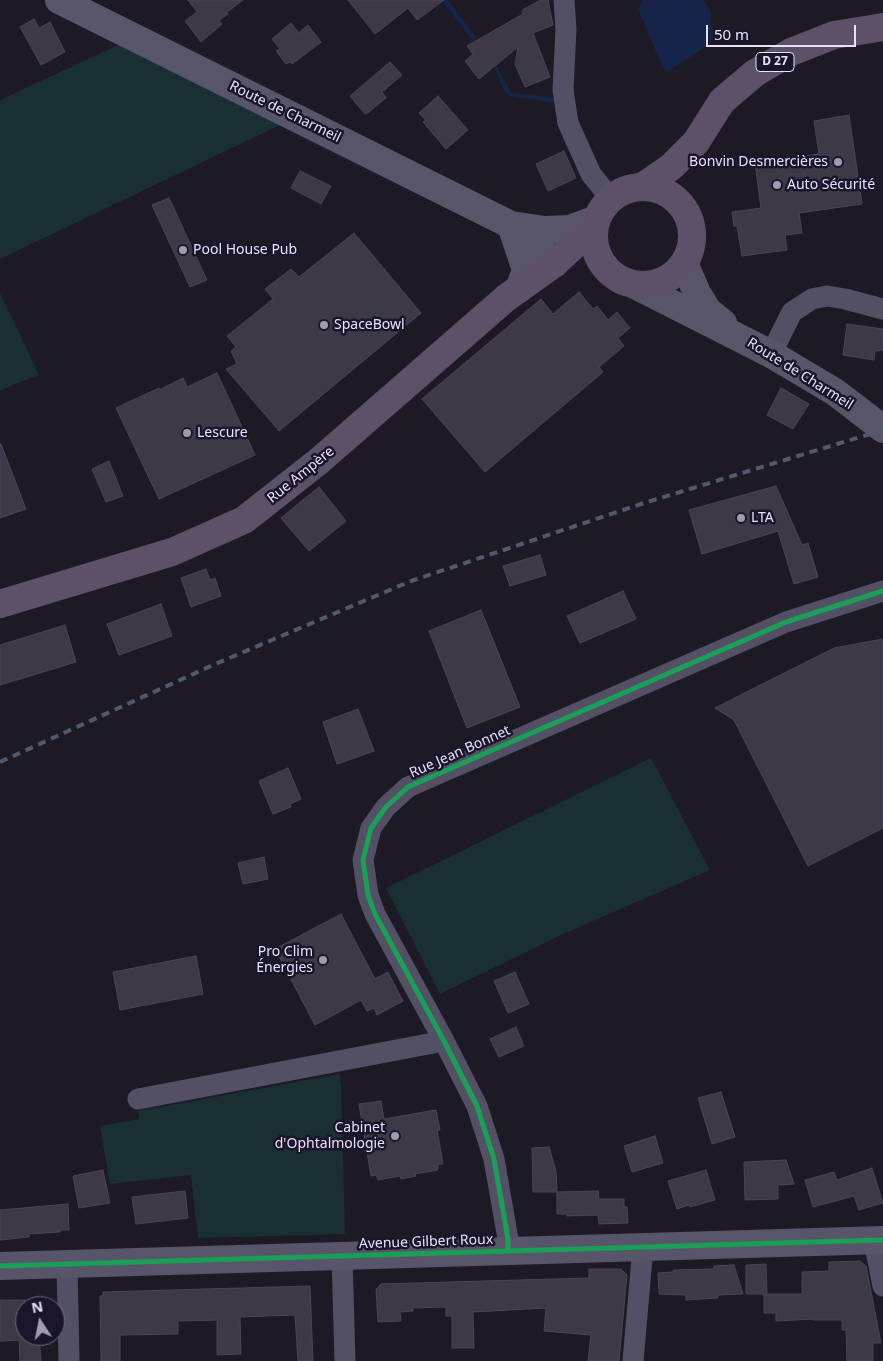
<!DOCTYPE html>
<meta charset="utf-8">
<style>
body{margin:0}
#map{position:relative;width:883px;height:1361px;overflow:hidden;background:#1d1a26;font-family:"Noto Sans",sans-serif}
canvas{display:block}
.north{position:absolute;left:15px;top:1296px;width:50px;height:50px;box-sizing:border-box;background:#1b152b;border:1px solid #6d677f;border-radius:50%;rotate:349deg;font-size:14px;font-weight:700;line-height:20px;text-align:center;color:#e8e1fc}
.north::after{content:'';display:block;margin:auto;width:18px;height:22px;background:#a19bb1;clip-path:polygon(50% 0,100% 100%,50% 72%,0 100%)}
.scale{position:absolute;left:706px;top:25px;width:150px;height:22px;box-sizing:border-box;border:2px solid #e8e1fc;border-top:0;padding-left:6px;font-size:15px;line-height:18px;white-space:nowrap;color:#e8e1fc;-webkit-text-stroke:4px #1b152b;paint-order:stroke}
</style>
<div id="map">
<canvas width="883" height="1361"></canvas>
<div class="north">N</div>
<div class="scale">50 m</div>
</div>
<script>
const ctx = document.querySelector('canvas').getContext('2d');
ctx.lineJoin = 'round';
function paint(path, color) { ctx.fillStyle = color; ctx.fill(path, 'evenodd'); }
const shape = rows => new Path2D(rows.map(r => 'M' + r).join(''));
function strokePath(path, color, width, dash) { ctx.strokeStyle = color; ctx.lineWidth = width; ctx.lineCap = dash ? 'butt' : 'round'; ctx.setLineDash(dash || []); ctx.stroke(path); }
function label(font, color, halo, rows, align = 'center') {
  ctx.font = font + ' "Noto Sans",sans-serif'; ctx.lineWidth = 5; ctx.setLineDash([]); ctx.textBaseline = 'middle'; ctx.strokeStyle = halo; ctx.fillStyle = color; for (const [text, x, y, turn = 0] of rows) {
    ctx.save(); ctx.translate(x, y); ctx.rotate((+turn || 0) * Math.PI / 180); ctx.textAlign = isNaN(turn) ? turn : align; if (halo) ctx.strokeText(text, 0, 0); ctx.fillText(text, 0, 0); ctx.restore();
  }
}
paint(shape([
 [118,45,280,125,0,259,0,100],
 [0,293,39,375,0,390],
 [651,758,710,870,561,935,440,994,386,888],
 [339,1074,341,1084,345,1234,198,1238,191,1175,110,1184,100,1126,139,1119,138,1111]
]), '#192f32');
paint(shape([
 [441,0,448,0,495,63,511,93,555,98,554,103,510,96,503,89,494,67],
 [643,0,703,0,710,10,713,37,707,46,667,72,662,66,638,9]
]), '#172449');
const building = shape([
 [188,0,243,0,226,13,228,14,219,20,222,24,201,42,185,21,197,12,188,0],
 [348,0,444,0,417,20,408,8,375,34,348,0],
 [541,0,548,0,553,25,533,33,550,77,525,87,515,64,518,47,479,79,465,61,473,54,467,46,523,14,522,10,541,0],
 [34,19,39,28,50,22,65,52,41,65,20,27,34,19],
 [291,23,299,33,308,25,321,42,292,64,290,62,286,64,276,51,280,49,272,39,291,23],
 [390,62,402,75,382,92,386,98,369,112,365,114,350,96,390,62],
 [438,96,468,130,446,149,423,122,426,120,419,113,438,96],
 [849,115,862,204,799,213,802,233,785,235,787,250,742,256,737,226,734,226,732,212,761,208,755,163,819,154,814,121,849,115],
 [564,151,576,178,548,191,536,164,564,151],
 [300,171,331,186,321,204,291,188,300,171],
 [169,198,207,280,190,287,152,205,169,198],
 [354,233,421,313,279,431,226,369,237,364,231,351,236,347,227,336,273,299,265,289,291,269,299,277,354,233],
 [579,292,593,309,597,306,608,320,617,312,630,328,618,338,624,346,599,367,603,372,485,472,422,399,541,299,553,314,579,292],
 [847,324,883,329,883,350,875,351,874,360,843,355,847,324],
 [217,373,255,455,159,499,116,408,159,388,159,390,183,378,187,387,217,373],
 [781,388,809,404,793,429,767,415,781,388],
 [0,444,1,444,26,509,0,518,0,444],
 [109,461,123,496,106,502,92,469,109,461],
 [776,486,802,545,808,543,818,577,794,584,778,531,702,554,689,510,776,486],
 [319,487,346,521,309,551,281,518,319,487],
 [540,555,546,575,510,586,503,566,540,555],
 [206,569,210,580,215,578,221,596,191,607,181,578,206,569],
 [623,591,636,619,580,643,567,616,623,591],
 [161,604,172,636,119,655,107,624,161,604],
 [481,610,520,707,467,728,429,631,481,610],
 [65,625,76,662,0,685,0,645,65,625],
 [883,639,883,828,808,866,734,720,715,708,834,648,883,639],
 [358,709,374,751,337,764,323,722,358,709],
 [288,768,301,799,290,804,291,807,273,814,259,781,288,768],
 [264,857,268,879,243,884,238,863,264,857],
 [341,914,375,979,388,972,403,1001,377,1015,374,1008,367,1011,361,1000,315,1025,275,949,341,914],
 [196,956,203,994,120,1010,113,972,196,956],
 [515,972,529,1004,508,1013,494,981,515,972],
 [516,1027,524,1046,499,1057,490,1039,516,1027],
 [721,1092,735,1137,712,1144,698,1098,721,1092],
 [381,1101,384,1119,436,1110,440,1130,437,1130,443,1164,438,1164,438,1170,415,1174,416,1176,401,1179,400,1176,378,1180,376,1175,371,1176,359,1104,381,1101],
 [655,1136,663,1163,632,1172,624,1146,655,1136],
 [549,1147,556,1171,557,1192,533,1192,532,1148,549,1147],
 [786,1160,794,1184,778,1185,778,1199,745,1200,744,1162,786,1160],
 [872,1168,883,1203,859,1210,854,1196,813,1207,805,1180,834,1172,837,1180,872,1168],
 [103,1170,110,1203,79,1208,73,1176,103,1170],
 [706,1170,715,1200,690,1207,689,1205,677,1209,668,1181,706,1170],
 [185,1191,188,1218,136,1224,132,1197,185,1191],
 [598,1191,599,1199,624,1199,624,1207,627,1207,628,1223,599,1224,598,1215,567,1216,567,1214,557,1214,557,1192,598,1191],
 [68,1204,69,1230,60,1230,60,1232,29,1234,29,1237,0,1240,0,1210,68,1204],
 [860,1261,866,1266,881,1343,873,1343,873,1361,847,1361,846,1330,842,1330,842,1320,813,1320,813,1319,776,1321,776,1313,764,1313,764,1294,746,1294,746,1265,766,1264,767,1294,802,1294,802,1272,829,1271,829,1262,860,1261],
 [734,1265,743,1294,718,1295,718,1298,686,1300,686,1295,659,1294,658,1273,673,1272,673,1270,714,1269,714,1266,734,1265],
 [589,1269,621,1269,627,1275,619,1361,588,1361,591,1335,544,1331,546,1308,473,1312,474,1348,452,1348,452,1316,446,1316,446,1307,413,1308,413,1311,400,1312,401,1321,378,1322,376,1289,381,1284,589,1278,589,1269],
 [310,1286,313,1361,298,1361,295,1315,240,1317,241,1354,217,1355,217,1320,178,1321,178,1334,120,1335,120,1361,101,1361,100,1296,103,1296,103,1292,310,1286],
 [0,1300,25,1300,25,1336,39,1336,41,1361,20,1361,19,1340,0,1341,0,1300]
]);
paint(building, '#3d3947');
strokePath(building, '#4b4558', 1);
strokePath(shape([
 [564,0,566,29,563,90,568,123,591,174,611,199],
 [771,354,792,312,812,299,827,296,845,299,883,309],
 [138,1099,444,1041],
 [874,1241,883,1286],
 [508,1251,508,1239,494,1159,477,1106,444,1041,375,914,368,895,363,860,371,828,386,807,408,787,786,622,883,591],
 [342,1256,345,1361],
 [67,1264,69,1361],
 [633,1361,643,1247]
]), '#535065', 21);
strokePath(shape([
 [59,0,511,225,555,263],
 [511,225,545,230,570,229,597,219],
 [511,225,526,270,519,289],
 [684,263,697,293,708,311,723,323],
 [635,285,771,354,835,392,883,429],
 [0,1266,883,1240]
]), '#58556a', 28);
strokePath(shape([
 [642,187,671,167,696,142,722,101,755,73,791,52,834,35,883,27],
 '594 236a49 49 0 1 1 98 0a49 49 0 1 1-98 0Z',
 [0,604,172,552,244,520,319,461,506,298,555,263,595,226]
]), '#5c5169', 28);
strokePath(shape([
 [0,762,213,665,411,581,644,503,883,430]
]), '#4e5b6c', 4, [8, 6]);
strokePath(shape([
 [508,1251,508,1239,494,1159,477,1106,444,1041,375,914,368,895,363,860,371,828,386,807,408,787,786,622,883,591],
 [0,1266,883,1240]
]), '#1a9f57', 5);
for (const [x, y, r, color] of [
 [838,162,5,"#a19bb1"],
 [777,185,5,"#a19bb1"],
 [183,250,5,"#a19bb1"],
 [324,325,5,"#a19bb1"],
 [187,433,5,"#a19bb1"],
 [741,518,5,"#a19bb1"],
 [323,960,5,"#a19bb1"],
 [395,1136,5,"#a19bb1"]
]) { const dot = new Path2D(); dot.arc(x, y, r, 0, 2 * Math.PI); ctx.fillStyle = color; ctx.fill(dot); strokePath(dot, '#1b152b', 2); }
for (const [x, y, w] of [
 [775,62,38]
]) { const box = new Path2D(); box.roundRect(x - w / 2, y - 9.5, w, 19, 4); ctx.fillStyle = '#1b152b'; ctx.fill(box); strokePath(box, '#e8e1fc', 1); }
label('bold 12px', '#e8e1fc', null, [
 ["D 27",775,62]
]);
label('14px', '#e8e1fc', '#1b152b', [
 ["Route de Charmeil",285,112,26],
 ["Route de Charmeil",800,374,32],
 ["Rue Ampère",301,475,-39],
 ["Rue Jean Bonnet",460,752,-24],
 ["Avenue Gilbert Roux",426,1242,-2]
]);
label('14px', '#e8e1fc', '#1b152b', [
 ["Bonvin Desmercières",828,162,"right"],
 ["Auto Sécurité",787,185],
 ["Pool House Pub",193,250],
 ["SpaceBowl",334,325],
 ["Lescure",197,433],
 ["LTA",751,518],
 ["Pro Clim",313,952,"right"],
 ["Énergies",313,968,"right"],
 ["Cabinet",385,1128,"right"],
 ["d'Ophtalmologie",385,1144,"right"]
], 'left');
</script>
